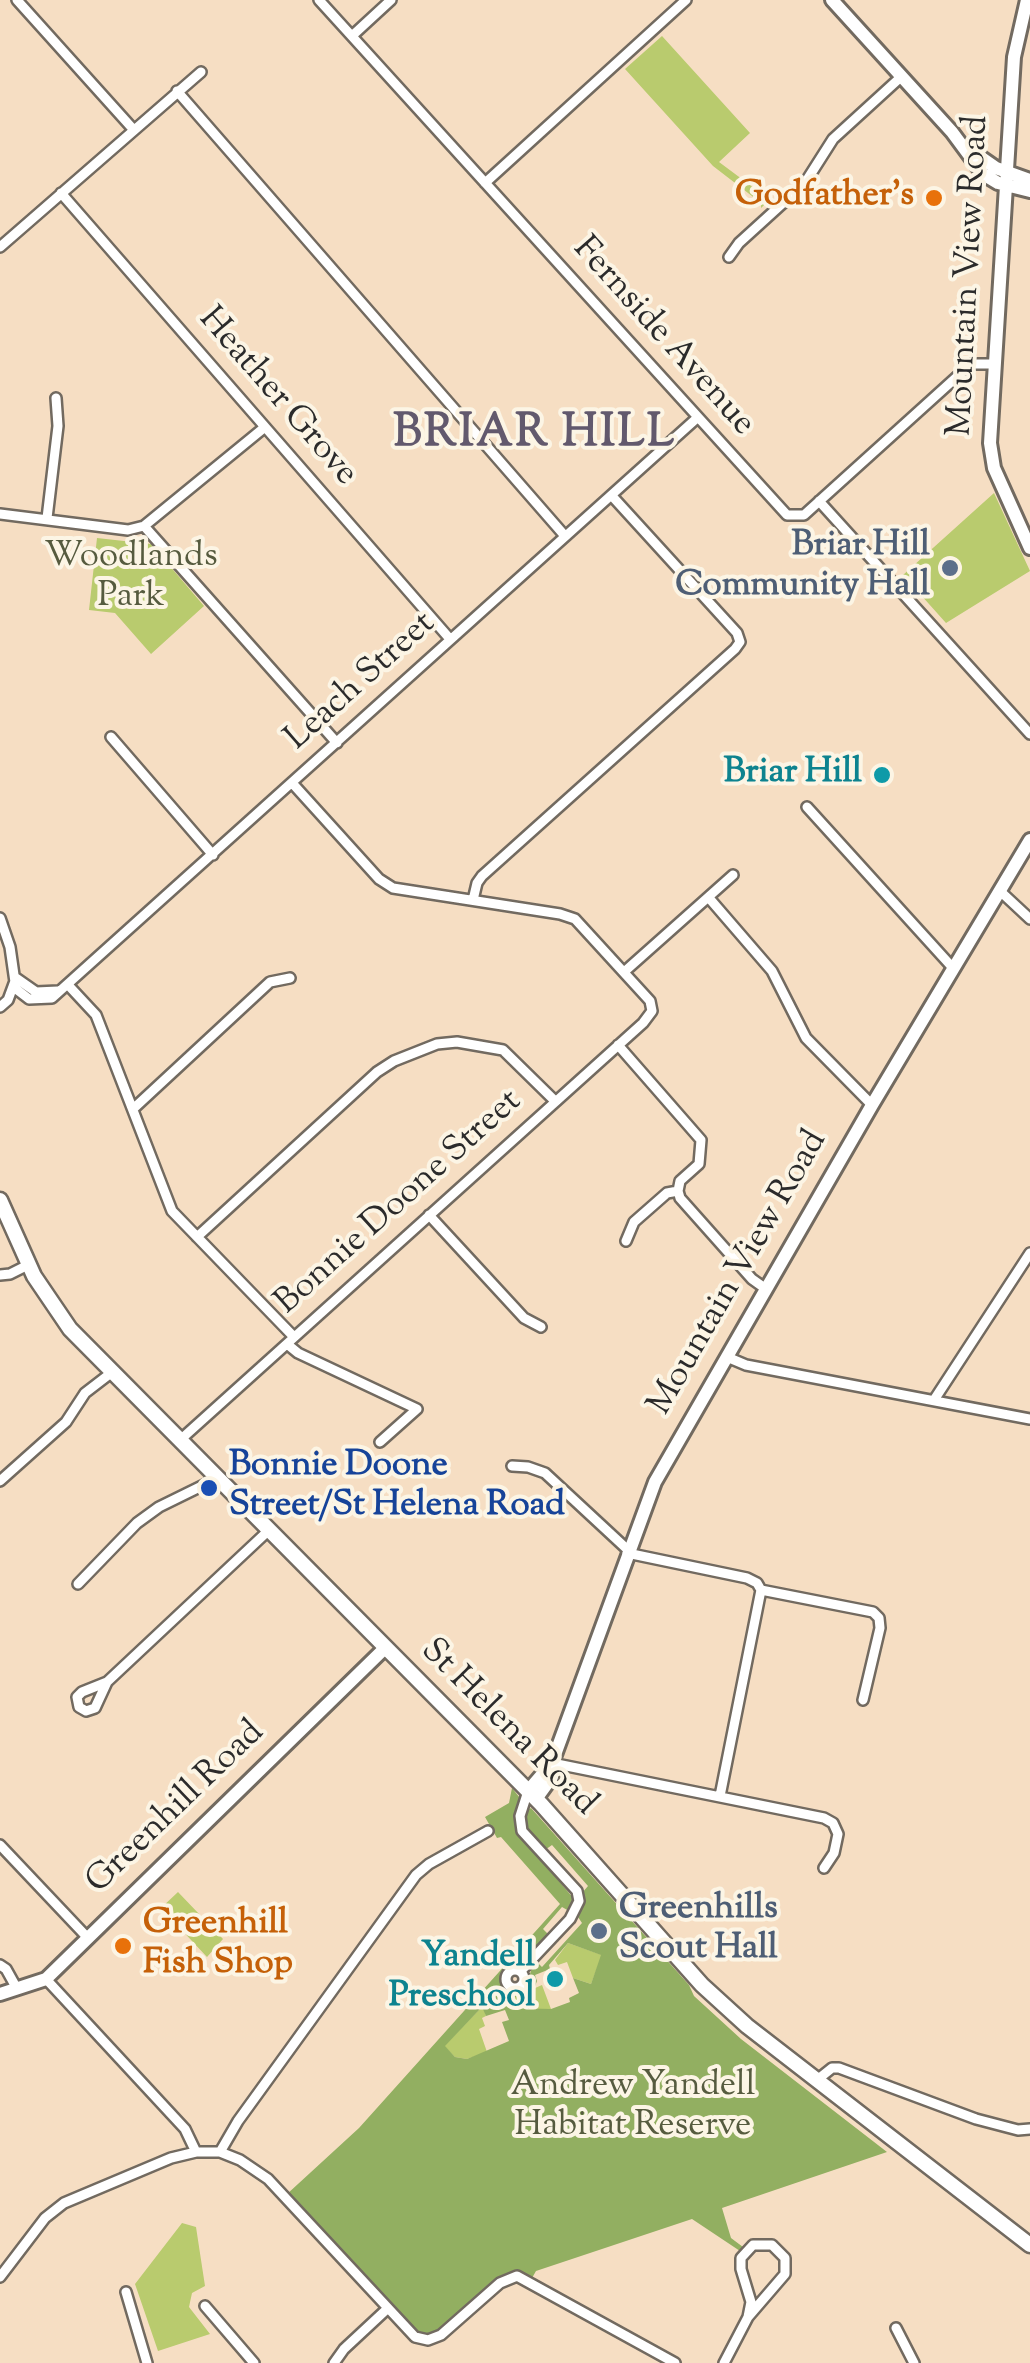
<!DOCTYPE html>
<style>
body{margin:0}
canvas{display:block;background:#f6dec3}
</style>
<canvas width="1030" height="2363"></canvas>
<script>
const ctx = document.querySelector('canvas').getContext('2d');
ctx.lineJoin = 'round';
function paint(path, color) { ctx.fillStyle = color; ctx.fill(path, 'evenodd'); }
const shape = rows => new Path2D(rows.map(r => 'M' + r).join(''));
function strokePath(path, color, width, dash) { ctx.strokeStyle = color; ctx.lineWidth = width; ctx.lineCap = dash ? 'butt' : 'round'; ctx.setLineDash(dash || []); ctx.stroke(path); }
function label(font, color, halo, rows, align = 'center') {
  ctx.font = font + ' "Sorts Mill Goudy",serif'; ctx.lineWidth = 8; ctx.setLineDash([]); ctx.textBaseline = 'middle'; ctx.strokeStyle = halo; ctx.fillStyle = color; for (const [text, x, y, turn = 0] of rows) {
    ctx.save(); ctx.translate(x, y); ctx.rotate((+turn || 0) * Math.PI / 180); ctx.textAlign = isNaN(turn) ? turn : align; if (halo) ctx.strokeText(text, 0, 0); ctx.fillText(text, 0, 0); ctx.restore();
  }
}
paint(shape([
 [662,36,750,133,719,162,766,197,773,197,761,208,761,203,713,166,625,69],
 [994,493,1030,571,946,623,903,575],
 [97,538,151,544,204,606,151,654,115,613,89,610],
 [178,1892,223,1939,207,1957,161,1908],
 [568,1943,602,1955,591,1984,573,1978,567,1962,558,1965,555,1960],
 [542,1985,551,2009,511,2009,508,2000],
 [483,2006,486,2016,482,2018,485,2026,479,2029,487,2052,467,2059,455,2057,444,2046],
 [182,2223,196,2227,205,2286,192,2293,189,2307,210,2334,158,2351,135,2284]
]), '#b9cb6e');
paint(shape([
 [512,1788,520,1798,515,1818,518,1832,574,1899,569,1911,562,1907,543,1929,548,1934,536,1947,530,1943,504,1972,501,1978,506,1988,516,1992,526,1988,532,1967,537,1962,542,1967,582,1923,578,1917,583,1904,582,1893,588,1886,552,1845,545,1850,529,1832,524,1819,526,1811,531,1808,689,1985,694,1996,741,2039,887,2152,722,2208,731,2238,743,2247,740,2251,692,2219,536,2271,532,2278,517,2272,506,2274,446,2328,431,2336,417,2334,286,2195,359,2128,560,1904,501,1837,497,1838,485,1817,509,1803],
 [568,1943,601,1955,591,1984,573,1978,579,1993,569,1998,570,2002,551,2009,511,2008,509,2000,534,1989,537,1981,535,1975,550,1969,549,1965],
 [482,2007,486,2016,505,2010,509,2020,502,2022,509,2041,467,2059,455,2057,445,2046]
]), '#92af61');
const street = shape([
 [17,0,133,129],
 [319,0,787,515,804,515,971,364,995,364],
 [353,35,391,0],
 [177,91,565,536],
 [485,183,686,0],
 [61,193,450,639],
 [0,247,201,72],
 [729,257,739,243,805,183,833,139,902,76],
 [819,501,1030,734],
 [0,514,128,530,144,526,265,427],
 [47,518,58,426,56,398],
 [144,526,337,743],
 [111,737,213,855],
 [807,807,953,968],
 [1000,891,1030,919],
 [709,898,772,971,806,1038,872,1105],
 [473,900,477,883,482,876,735,649,740,642,737,633,612,496],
 [0,918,10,947,16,989,29,999,52,998,697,418],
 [624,972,733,875],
 [16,978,36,992,58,991],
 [69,986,96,1015,172,1211,294,1337],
 [0,1007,8,1000,15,981],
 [618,1045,701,1140,699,1164,680,1181,678,1191],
 [133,1109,270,982,290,978],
 [678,1191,680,1198,752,1279,766,1289],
 [429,1215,524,1318,541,1327],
 [197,1237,377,1072,394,1061,437,1044,457,1042,503,1050,555,1101],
 [626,1241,634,1222,667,1193,678,1191],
 [0,1275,10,1274,28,1265],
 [287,1344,298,1353,417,1409,380,1442],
 [727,1357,746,1365,1030,1419],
 [934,1400,1030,1253],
 [179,1441,643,1023,652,1011,650,1001,575,919,560,914,393,888,379,879,293,784],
 [512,1466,528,1467,545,1473,628,1550],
 [0,1481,66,1422,85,1393,111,1373],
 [627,1553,747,1578,757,1583,761,1590,873,1612,879,1618,880,1628,863,1700],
 [78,1584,137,1523,159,1507,216,1479],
 [107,1682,82,1692,77,1697,79,1707,86,1711,95,1708,107,1682,268,1531],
 [552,1763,824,1818,833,1823,838,1834,834,1853,824,1868],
 [720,1796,761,1590],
 [0,1845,87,1937],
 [0,1965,6,1969,16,1987],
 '506 1979a9 9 0 1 1 18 0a9 9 0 1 1-18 0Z',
 [521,1971,570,1919,579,1901,577,1891,522,1831,520,1816,528,1791],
 [46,1979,185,2129,196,2152],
 [817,2080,832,2068,839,2068,976,2119,1018,2130,1030,2129],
 [220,2152,238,2121,416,1875,429,1864,488,1831],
 [0,2277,45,2218,64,2203,171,2158,196,2152,220,2152,240,2160,268,2179,415,2337,428,2340,441,2335,500,2283,517,2276,675,2363],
 [126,2292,147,2363],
 [205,2306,254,2363],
 [896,2328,914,2363],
 [334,2363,344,2349,387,2309],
 [724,2363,748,2317,785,2274,785,2258,772,2245,753,2245,741,2258,741,2269,751,2302,748,2317]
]);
const secondary = shape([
 [832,0,952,132,983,174,998,183,1030,191],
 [1027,0,1014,57,990,443,994,468,1030,548],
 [963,145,996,168,1030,180],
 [528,1791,552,1763],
 [536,1799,552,1777,552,1763,655,1482,872,1105,1030,840],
 [0,1994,46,1979,385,1648]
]);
const primary = shape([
 [0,1200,34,1276,70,1329,541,1804,702,1985,747,2026,1030,2245]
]);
strokePath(street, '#726a60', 14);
strokePath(secondary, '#726a60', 18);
strokePath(primary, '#726a60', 19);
strokePath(street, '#fff', 9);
strokePath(secondary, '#fff', 12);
strokePath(primary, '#fff', 14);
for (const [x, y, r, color] of [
 [934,198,10,"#e8710a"],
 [950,568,10,"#5c6f8a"],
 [882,775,10,"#0f9aa8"],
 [209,1488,10,"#1a4fb4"],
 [599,1931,10,"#5c6f8a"],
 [123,1946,10,"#e8710a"],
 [555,1979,10,"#0f9aa8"]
]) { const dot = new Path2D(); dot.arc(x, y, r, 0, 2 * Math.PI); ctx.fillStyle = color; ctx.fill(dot); strokePath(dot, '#fcf5e5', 4); }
label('bold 35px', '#c56008', '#fcf5e5', [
 ["Godfather's",914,198],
 ["Greenhill",143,1926,"left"],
 ["Fish Shop",143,1966,"left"]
], 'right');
label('35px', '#2b2b2b', '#fcf5e5', [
 ["Mountain View Road",971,276,-87],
 ["Fernside Avenue",662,338,48],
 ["Heather Grove",276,398,49],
 ["Leach Street",362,683,-42],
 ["Bonnie Doone Street",400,1204,-42],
 ["Mountain View Road",740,1274,-60],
 ["St Helena Road",507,1729,45],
 ["Greenhill Road",177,1809,-44]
]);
label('bold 35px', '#4e5e75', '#fcf5e5', [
 ["Briar Hill",930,548],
 ["Community Hall",930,588],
 ["Greenhills",619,1911,"left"],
 ["Scout Hall",619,1951,"left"]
], 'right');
label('35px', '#565b3f', '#fcf5e5', [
 ["Woodlands",131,559],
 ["Park",131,599],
 ["Andrew Yandell",633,2088],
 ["Habitat Reserve",633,2128]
]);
label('bold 35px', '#0d838f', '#fcf5e5', [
 ["Briar Hill",862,775],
 ["Yandell",535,1959],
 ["Preschool",535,1999]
], 'right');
label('bold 35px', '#164399', '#fcf5e5', [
 ["Bonnie Doone",229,1468],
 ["Street/St Helena Road",229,1508]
], 'left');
ctx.letterSpacing = '2.5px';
label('bold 45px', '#62596d', '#fcf5e5', [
 ["BRIAR HILL",535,437]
]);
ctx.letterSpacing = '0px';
</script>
